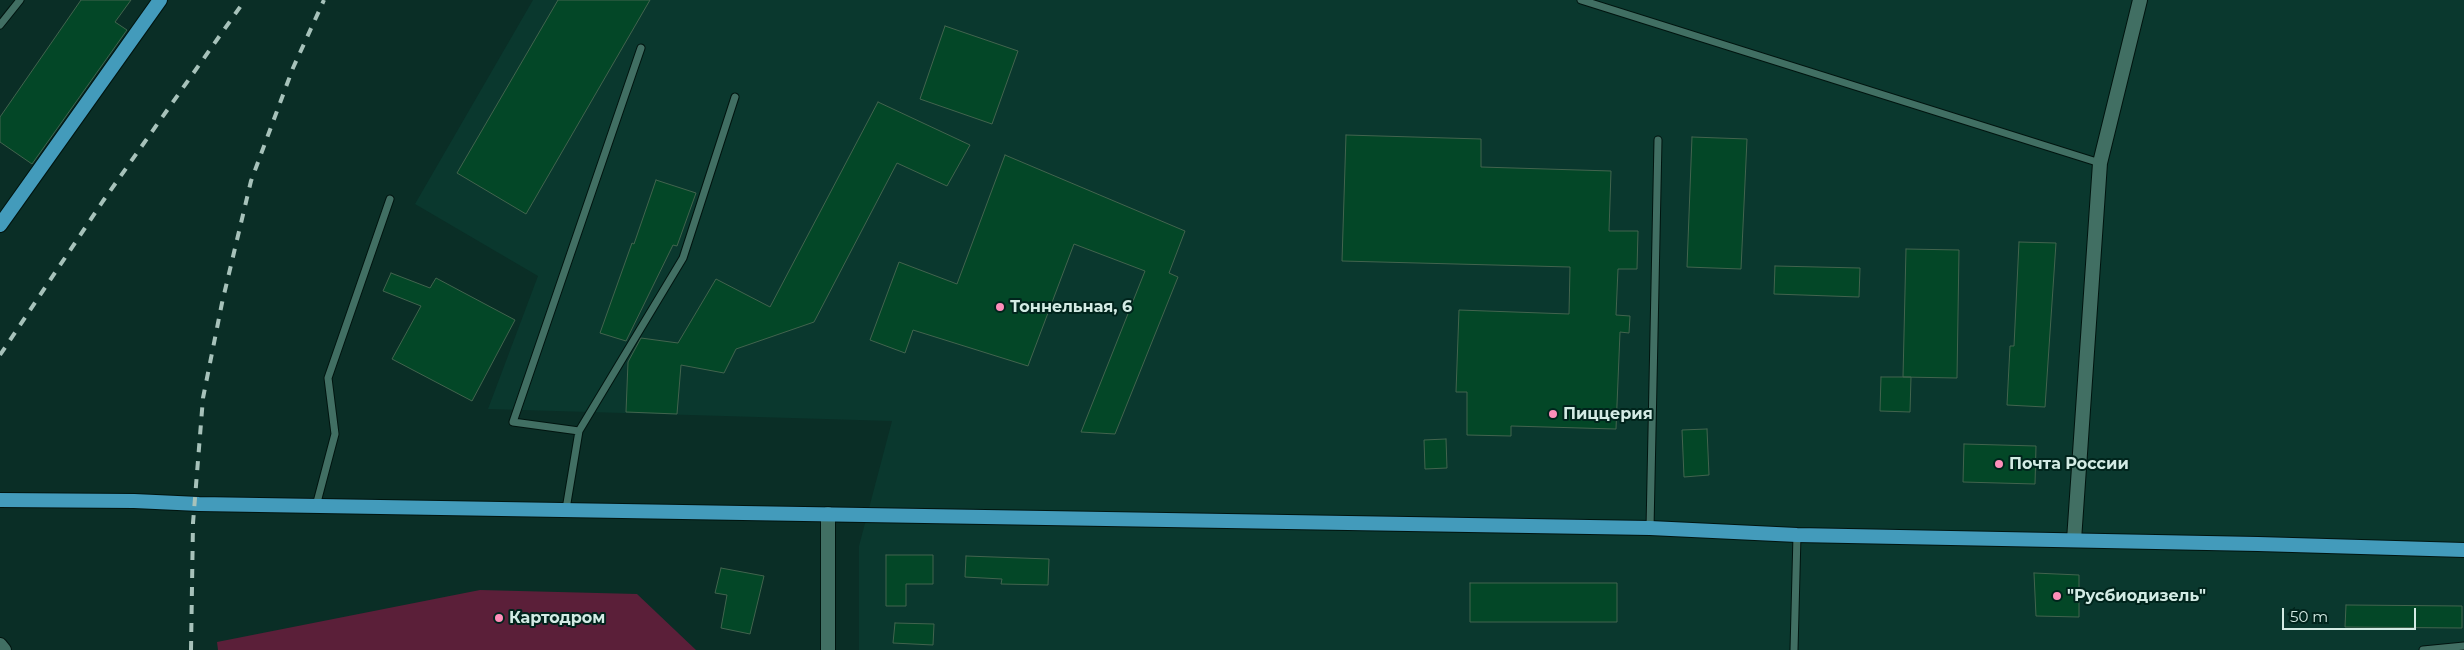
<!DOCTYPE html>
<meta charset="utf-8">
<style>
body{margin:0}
#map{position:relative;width:2464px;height:650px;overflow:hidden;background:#0a2e26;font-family:Montserrat,sans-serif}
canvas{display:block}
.scale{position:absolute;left:2282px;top:608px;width:134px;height:22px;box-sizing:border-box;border:2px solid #d3ebe4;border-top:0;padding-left:6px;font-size:15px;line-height:18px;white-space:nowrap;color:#d3ebe4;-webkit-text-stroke:4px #00241c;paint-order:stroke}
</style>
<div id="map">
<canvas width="2464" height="650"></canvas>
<div class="scale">50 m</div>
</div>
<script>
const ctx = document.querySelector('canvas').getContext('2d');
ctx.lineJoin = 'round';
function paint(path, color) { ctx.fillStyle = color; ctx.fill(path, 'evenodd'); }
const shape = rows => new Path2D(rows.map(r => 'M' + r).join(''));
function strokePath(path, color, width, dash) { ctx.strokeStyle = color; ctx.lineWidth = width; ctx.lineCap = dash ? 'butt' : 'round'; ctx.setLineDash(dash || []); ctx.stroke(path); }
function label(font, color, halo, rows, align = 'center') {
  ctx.font = font + ' Montserrat,sans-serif'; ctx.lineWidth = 4; ctx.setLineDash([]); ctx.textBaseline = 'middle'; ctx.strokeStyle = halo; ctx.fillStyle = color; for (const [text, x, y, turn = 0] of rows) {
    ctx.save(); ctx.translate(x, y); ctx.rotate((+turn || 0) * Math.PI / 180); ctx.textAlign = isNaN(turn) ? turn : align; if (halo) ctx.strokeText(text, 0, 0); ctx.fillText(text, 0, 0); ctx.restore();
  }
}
paint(shape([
 [533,0,2464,0,2464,650,859,650,859,546,892,421,488,409,538,276,415,204]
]), '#0a382e');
paint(shape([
 [480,590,637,594,696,650,218,650,217,642]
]), '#5b1f39');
const building = shape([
 [81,0,131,0,115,22,127,30,32,164,0,142,0,117,81,0],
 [558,0,650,0,526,214,457,173,558,0],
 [945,26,1018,51,992,124,920,99,945,26],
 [878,102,970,145,947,186,897,163,814,322,736,349,724,373,681,365,677,414,626,412,628,362,641,338,678,343,716,279,770,307,878,102],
 [1346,135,1481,139,1481,167,1611,171,1609,231,1638,231,1637,269,1618,269,1616,315,1630,316,1629,333,1620,332,1616,429,1511,426,1511,436,1467,435,1467,392,1456,392,1459,310,1569,314,1570,267,1342,261,1346,135],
 [1692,137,1747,139,1741,269,1687,267,1692,137],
 [1005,155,1185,231,1169,273,1178,277,1115,434,1081,432,1145,271,1074,244,1028,366,913,330,905,353,870,340,899,262,957,284,1005,155],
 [656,180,696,193,677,246,673,245,626,341,600,333,632,243,634,244,656,180],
 [2019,242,2056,243,2045,407,2007,405,2010,346,2014,346,2019,242],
 [1906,249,1959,250,1957,378,1903,377,1906,249],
 [1775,266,1860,268,1859,297,1774,294,1775,266],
 [391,273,430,288,436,278,515,320,472,401,392,359,421,306,383,291,391,273],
 [1881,377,1911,377,1910,412,1880,411,1881,377],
 [1707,429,1709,475,1684,477,1682,430,1707,429],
 [1446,439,1447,468,1425,469,1424,440,1446,439],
 [1964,444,2036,446,2035,484,1963,482,1964,444],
 [886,555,933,555,933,584,906,584,906,606,886,606,886,555],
 [966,556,1049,559,1048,585,1001,584,1002,579,965,577,966,556],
 [721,568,764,576,750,634,721,628,727,595,715,593,721,568],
 [2034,573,2079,575,2079,617,2036,616,2034,573],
 [1470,583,1617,583,1617,622,1470,622,1470,583],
 [2346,605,2462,606,2462,628,2345,627,2346,605],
 [895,623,934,624,933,645,893,643,895,623]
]);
paint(building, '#034727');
strokePath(building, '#42644e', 1);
const service = shape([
 [1581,0,2100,163],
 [0,25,20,0],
 [579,431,513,422,641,48],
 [316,506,335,434,328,378,390,199],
 [566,509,579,431,683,258,735,97],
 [1650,528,1658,140],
 [1794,650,1797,535],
 [2423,650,2464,646]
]);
const minor = shape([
 [2074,540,2100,163,2140,0],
 [0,645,4,650],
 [828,650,828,514]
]);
const primary = shape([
 [0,225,160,0],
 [0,500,134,501,199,504,1650,528,1797,535,2258,544,2464,550]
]);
strokePath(service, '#00140f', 9);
strokePath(minor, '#00140f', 16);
strokePath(primary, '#00140f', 16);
strokePath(service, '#416f63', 7);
strokePath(minor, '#416f63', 14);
strokePath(primary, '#439bbb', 14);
strokePath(shape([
 [0,355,103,201,245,0],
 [191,650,193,523,203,398,222,303,251,181,293,68,324,0]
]), '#a7c2ba', 4, [9, 9]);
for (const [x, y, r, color] of [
 [1000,307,5,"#ff8eba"],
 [1553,414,5,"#ff8eba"],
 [1999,464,5,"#ff8eba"],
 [2057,596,5,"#ff8eba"],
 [499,618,5,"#ff8eba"]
]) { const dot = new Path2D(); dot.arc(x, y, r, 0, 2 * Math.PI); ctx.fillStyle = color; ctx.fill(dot); strokePath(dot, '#00241c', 2); }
label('bold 16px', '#d3ebe4', '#00241c', [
 ["Тоннельная, 6",1010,307],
 ["Пиццерия",1563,414],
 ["Почта России",2009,464],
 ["\"Русбиодизель\"",2067,596],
 ["Картодром",509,618]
], 'left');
</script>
